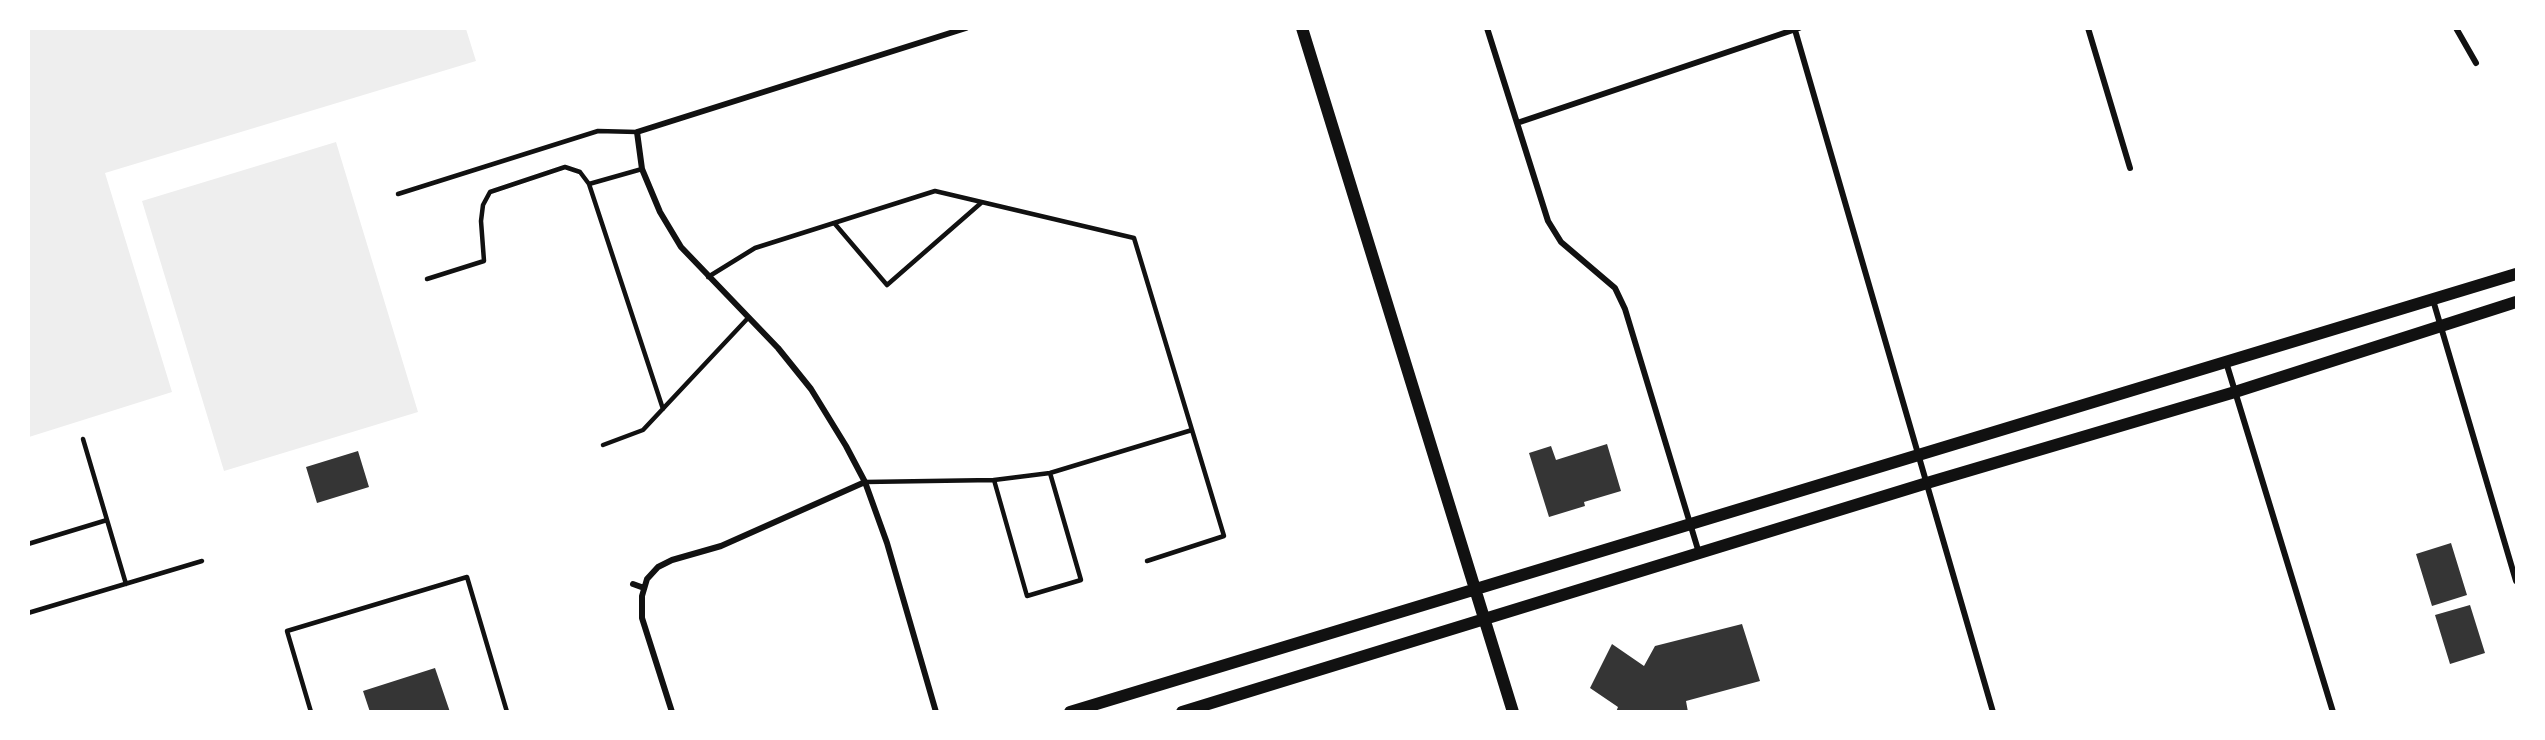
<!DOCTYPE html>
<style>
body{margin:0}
#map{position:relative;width:2545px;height:740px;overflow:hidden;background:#fff;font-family:"PT Sans Narrow",sans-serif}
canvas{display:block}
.frame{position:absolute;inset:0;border:30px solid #fff;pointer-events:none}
</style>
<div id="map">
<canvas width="2545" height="740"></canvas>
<div class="frame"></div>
</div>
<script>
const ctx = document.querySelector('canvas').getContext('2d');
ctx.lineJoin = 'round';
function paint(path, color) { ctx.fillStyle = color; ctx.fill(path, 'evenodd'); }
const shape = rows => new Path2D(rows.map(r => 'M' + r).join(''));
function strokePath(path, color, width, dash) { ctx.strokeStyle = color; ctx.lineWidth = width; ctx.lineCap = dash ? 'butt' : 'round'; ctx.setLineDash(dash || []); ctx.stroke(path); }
paint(shape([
 [29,28,466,29,476,61,105,173,172,392,29,437],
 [336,142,418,412,224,471,142,201]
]), '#eee');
paint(shape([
 [1607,444,1621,491,1584,502,1585,506,1549,517,1529,453,1551,446,1556,460],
 [358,451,369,487,317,503,306,467],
 [2451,543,2467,595,2432,606,2416,554],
 [2470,605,2485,653,2450,664,2435,615],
 [1742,624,1760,681,1686,701,1688,712,1616,712,1618,707,1590,688,1612,644,1644,666,1655,646],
 [435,668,450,712,370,712,363,691]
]), '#353535');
strokePath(shape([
 [642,169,589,184,663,409],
 [398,194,598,131,637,132],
 [835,224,887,285,981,203],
 [708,277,755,248,935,191,1134,238,1192,430,1050,473,994,480,865,482],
 [427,279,484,261,481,221,483,205,490,192,565,167,580,172,589,184],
 [83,439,126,584],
 [603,445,643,430,748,318],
 [994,480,1027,596,1081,580,1050,473],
 [28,544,107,520],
 [1147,561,1224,536,1192,430],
 [28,613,202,561],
 [311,712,287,631,467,577,507,712]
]), '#111', 4.5);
strokePath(shape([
 [1487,28,1548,221,1561,242,1615,288,1625,309,1699,553],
 [2088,28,2130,168],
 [2456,28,2476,63],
 [1795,30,1993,712],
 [1517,123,1799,28],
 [2433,300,2516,581],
 [2226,362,2333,712],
 [633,584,644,588],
 [672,712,642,618,642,596,647,579,658,567,672,560,721,546,865,482],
 [936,712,887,543,865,482,846,446,811,389,778,348,681,247,660,212,642,169,637,132,966,28]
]), '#111', 6);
strokePath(shape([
 [1302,28,1513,712],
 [1070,712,2516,274],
 [1182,712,1927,483,2235,392,2516,302]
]), '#111', 12);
</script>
